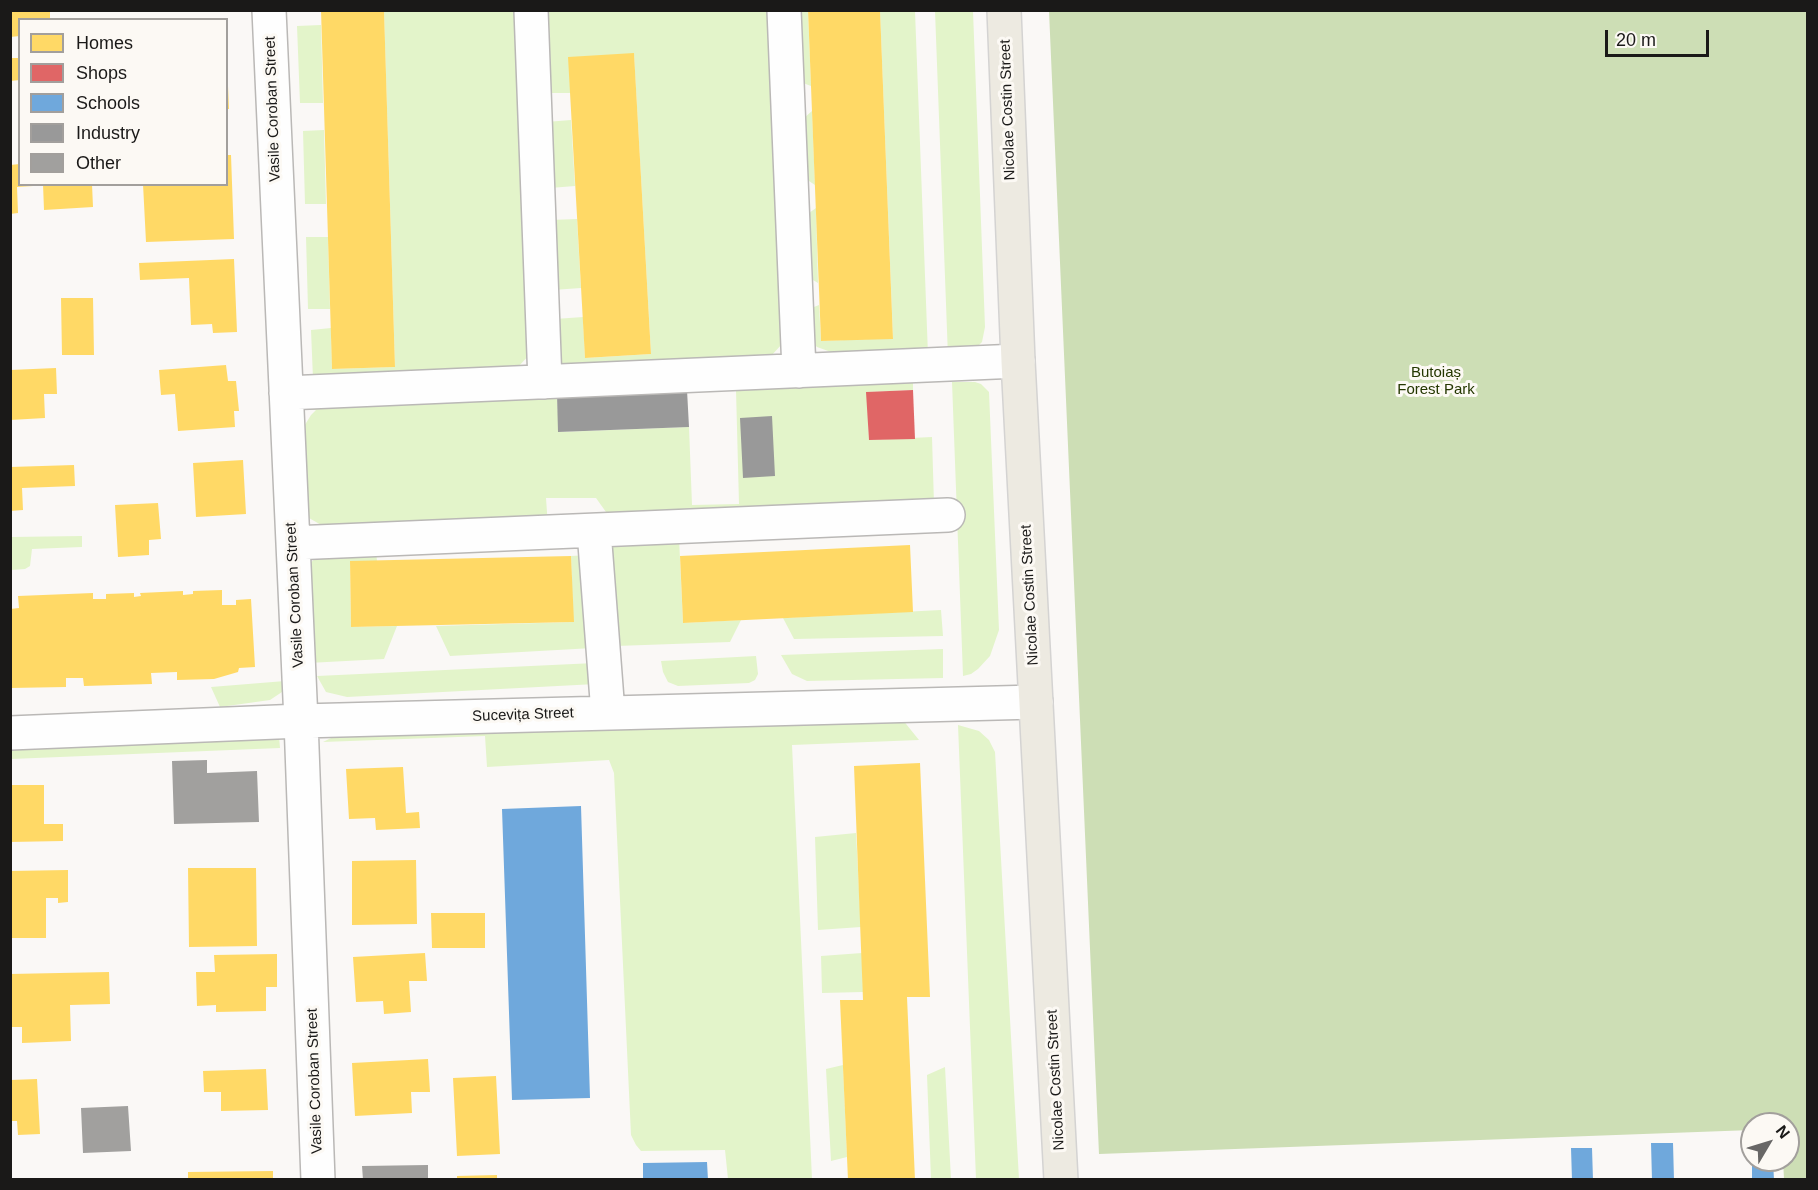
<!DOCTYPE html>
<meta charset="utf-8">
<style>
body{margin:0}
#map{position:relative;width:1818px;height:1190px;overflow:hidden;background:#faf8f6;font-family:Helvetica,sans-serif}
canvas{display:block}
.frame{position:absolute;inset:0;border:12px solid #1a1918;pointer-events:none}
.legend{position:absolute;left:18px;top:18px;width:210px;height:168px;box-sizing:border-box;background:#fcf9f4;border:2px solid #a29f9c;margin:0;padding:8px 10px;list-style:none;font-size:18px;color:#1a1918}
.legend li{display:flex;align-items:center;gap:12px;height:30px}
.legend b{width:30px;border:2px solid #a29f9c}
.north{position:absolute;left:1740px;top:1112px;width:60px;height:60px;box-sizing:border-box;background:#fcf9f4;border:2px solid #a29f9c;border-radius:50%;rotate:52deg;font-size:16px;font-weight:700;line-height:24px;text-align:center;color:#1a1918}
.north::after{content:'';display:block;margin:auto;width:21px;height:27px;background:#686766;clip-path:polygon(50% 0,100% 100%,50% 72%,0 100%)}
.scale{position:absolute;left:1605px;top:30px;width:104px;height:27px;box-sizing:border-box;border:3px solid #1a1918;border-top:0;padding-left:8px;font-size:18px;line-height:21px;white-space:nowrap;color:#1a1918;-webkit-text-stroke:4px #fcf9f4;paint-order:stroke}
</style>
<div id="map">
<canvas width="1818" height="1190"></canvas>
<div class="frame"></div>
<ul class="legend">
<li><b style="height:16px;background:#ffd966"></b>Homes</li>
<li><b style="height:16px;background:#e06666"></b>Shops</li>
<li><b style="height:16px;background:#6fa8dc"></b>Schools</li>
<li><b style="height:16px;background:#999"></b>Industry</li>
<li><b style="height:16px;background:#a1a09e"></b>Other</li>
</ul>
<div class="north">N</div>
<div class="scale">20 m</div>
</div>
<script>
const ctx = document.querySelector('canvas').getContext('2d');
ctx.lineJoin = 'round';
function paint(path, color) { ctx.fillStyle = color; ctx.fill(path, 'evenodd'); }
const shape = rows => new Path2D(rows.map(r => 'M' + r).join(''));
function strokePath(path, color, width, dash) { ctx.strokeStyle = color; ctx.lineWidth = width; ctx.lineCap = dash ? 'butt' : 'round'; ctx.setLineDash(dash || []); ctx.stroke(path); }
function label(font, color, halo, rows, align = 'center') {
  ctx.font = font + ' Helvetica,sans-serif'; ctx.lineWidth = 6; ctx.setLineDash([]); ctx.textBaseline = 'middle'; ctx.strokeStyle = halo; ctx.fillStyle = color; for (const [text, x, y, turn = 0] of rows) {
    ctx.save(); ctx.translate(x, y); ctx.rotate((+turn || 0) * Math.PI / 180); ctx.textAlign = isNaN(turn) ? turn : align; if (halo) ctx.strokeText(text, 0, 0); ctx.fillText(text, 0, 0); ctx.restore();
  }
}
paint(shape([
 [384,11,524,11,533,351,517,368,313,379,311,330,331,328,332,369,395,367],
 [542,11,774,11,782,344,771,356,567,367,559,362,555,319,583,317,585,358,651,354,634,54,570,93,545,93],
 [799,11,808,11,811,86,795,80],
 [880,11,915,11,928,355,831,352,817,347,810,340,809,309,819,305,821,341,893,338],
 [935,11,973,11,985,327,982,342,974,350,948,357],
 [321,25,323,103,300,103,297,26],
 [812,111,815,185,797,173,796,125],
 [571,120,575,186,550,188,546,122],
 [324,130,326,204,305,204,303,131],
 [816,208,818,283,803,274,802,218],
 [577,219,581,288,553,290,550,220],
 [306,237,328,237,330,309,308,309],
 [913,382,913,390,867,392,869,440,932,437,934,504,618,519,606,512,596,498,546,498,548,527,323,526,309,518,303,428,311,415,316,410,301,410,307,403,557,395,559,432,689,427,692,505,739,504,736,390],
 [952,382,975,382,981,384,989,392,999,630,990,656,978,669,971,674,963,676],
 [82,536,82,547,32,549,30,566,25,569,11,570,11,537],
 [679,538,683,623,741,620,730,642,616,646,610,541],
 [376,552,377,561,350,562,351,627,397,626,384,659,308,663,309,564,317,557],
 [589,555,593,648,450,656,436,626,573,622,571,556],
 [941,610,943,636,794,639,783,618],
 [943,649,943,678,807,681,792,674,781,655],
 [756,656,758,674,755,680,749,683,678,686,668,682,663,672,661,661],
 [595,663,596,684,347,697,326,692,317,676],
 [285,681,282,692,270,700,220,707,211,687],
 [898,714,919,740,792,745,812,1179,728,1179,725,1150,641,1151,636,1145,631,1135,614,773,609,760,487,767,485,736,323,742,339,734],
 [958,725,979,731,989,740,995,752,1019,1179,976,1179],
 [279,737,280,748,11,759,10,746],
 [856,833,861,927,818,930,815,837],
 [862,953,863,992,822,993,821,956],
 [843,1065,847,1157,831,1161,826,1069],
 [945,1067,951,1179,931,1179,927,1075]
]), '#e3f4ca');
paint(shape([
 [1049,11,1807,11,1807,1179,1784,1179,1783,1160,1788,1160,1788,1124,1752,1124,1752,1130,1099,1154]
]), '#cddeb5');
paint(shape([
 [10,10,50,10,50,20,20,20,20,36,10,37],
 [321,10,384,10,395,367,332,369],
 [808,10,880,10,893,339,821,341],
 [634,53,651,354,585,358,568,57],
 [10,58,20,58,20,80,10,81],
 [226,86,228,86,229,109,226,109],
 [226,155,231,155,234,239,146,242,143,184,226,184],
 [20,164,20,184,33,184,33,186,17,187,18,213,10,214,10,165],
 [43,184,92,184,93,207,44,210],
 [234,259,237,332,213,333,212,324,191,325,189,278,140,280,139,263],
 [61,298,93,298,94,355,62,355],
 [226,365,228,381,236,381,239,411,234,411,235,427,178,431,175,394,161,395,159,370],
 [56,368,57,394,44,394,45,418,10,420,10,370],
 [243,460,246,514,196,517,193,463],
 [74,465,75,486,22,488,23,510,10,511,10,467],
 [158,503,161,539,149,540,149,555,118,557,115,505],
 [910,545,913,612,683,623,680,556],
 [571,556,574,622,351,627,350,561],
 [222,590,222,605,236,605,236,600,251,599,255,667,239,668,238,672,214,679,177,680,177,672,151,673,152,684,84,686,83,678,66,678,66,687,10,688,10,609,19,608,18,596,93,593,93,599,106,599,106,594,134,593,134,597,141,596,140,593,183,591,183,595,193,594,193,591],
 [920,763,930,997,907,997,915,1180,848,1180,840,1000,863,1000,854,766],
 [403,767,406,813,419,812,420,828,376,830,375,818,349,819,346,769],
 [10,785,44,785,44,824,63,824,63,841,10,842],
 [416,860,417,924,352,925,352,861],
 [188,868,256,868,257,946,189,947],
 [68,870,68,902,58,903,58,898,46,898,46,938,10,938,10,871],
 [431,913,485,913,485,948,432,948],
 [425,953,427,981,409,981,411,1012,384,1014,383,1001,356,1002,353,957],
 [277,954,277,987,266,987,266,1011,216,1012,216,1005,197,1006,196,972,215,972,214,955],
 [109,972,110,1004,70,1005,71,1041,22,1043,22,1027,10,1027,10,974],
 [428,1059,430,1092,411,1092,412,1113,355,1116,352,1063],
 [266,1069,268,1110,221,1111,221,1092,204,1092,203,1071],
 [496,1076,500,1154,457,1156,453,1078],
 [37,1079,40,1134,18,1135,17,1121,10,1121,10,1080],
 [273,1171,273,1180,188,1180,188,1172],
 [497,1175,497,1180,457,1180,457,1176]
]), '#ffd966');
paint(shape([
 [913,390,915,439,869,440,866,392]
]), '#e06666');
paint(shape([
 [581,806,590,1098,512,1100,502,809],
 [1651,1143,1673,1143,1674,1180,1652,1180],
 [1571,1148,1592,1148,1593,1180,1572,1180],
 [1752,1160,1773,1160,1774,1180,1752,1180],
 [707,1162,708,1180,643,1180,643,1163]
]), '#6fa8dc');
paint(shape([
 [687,390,689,427,558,432,557,395],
 [772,416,775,476,743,478,740,418]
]), '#999');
paint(shape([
 [207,760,207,773,257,771,259,822,174,824,172,761],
 [128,1106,131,1151,83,1153,81,1108],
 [428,1165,428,1180,363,1180,362,1166]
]), '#a1a09e');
const minor = shape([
 [269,10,301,721,318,1180],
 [531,10,545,382],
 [784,10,799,371],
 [286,393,1018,361],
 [594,531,608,713],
 [293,543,948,515],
 [10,733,301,721,1036,702]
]);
const major = shape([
 [1004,10,1018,361,1061,1180]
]);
strokePath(minor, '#bab8b6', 36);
strokePath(major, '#d4d3d2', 36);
strokePath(minor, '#fefefe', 33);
strokePath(major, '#edeae1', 33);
label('15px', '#1a1918', '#fcf9f4', [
 ["Vasile Coroban Street",273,109,-92],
 ["Nicolae Costin Street",1008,110,-92],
 ["Vasile Coroban Street",295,595,-93],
 ["Nicolae Costin Street",1030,595,-93],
 ["Sucevița Street",523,715,-2],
 ["Nicolae Costin Street",1056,1080,-93],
 ["Vasile Coroban Street",315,1081,-92]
]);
label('15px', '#243700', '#fcf9f4', [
 ["Butoiaș",1436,373],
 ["Forest Park",1436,390]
]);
</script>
